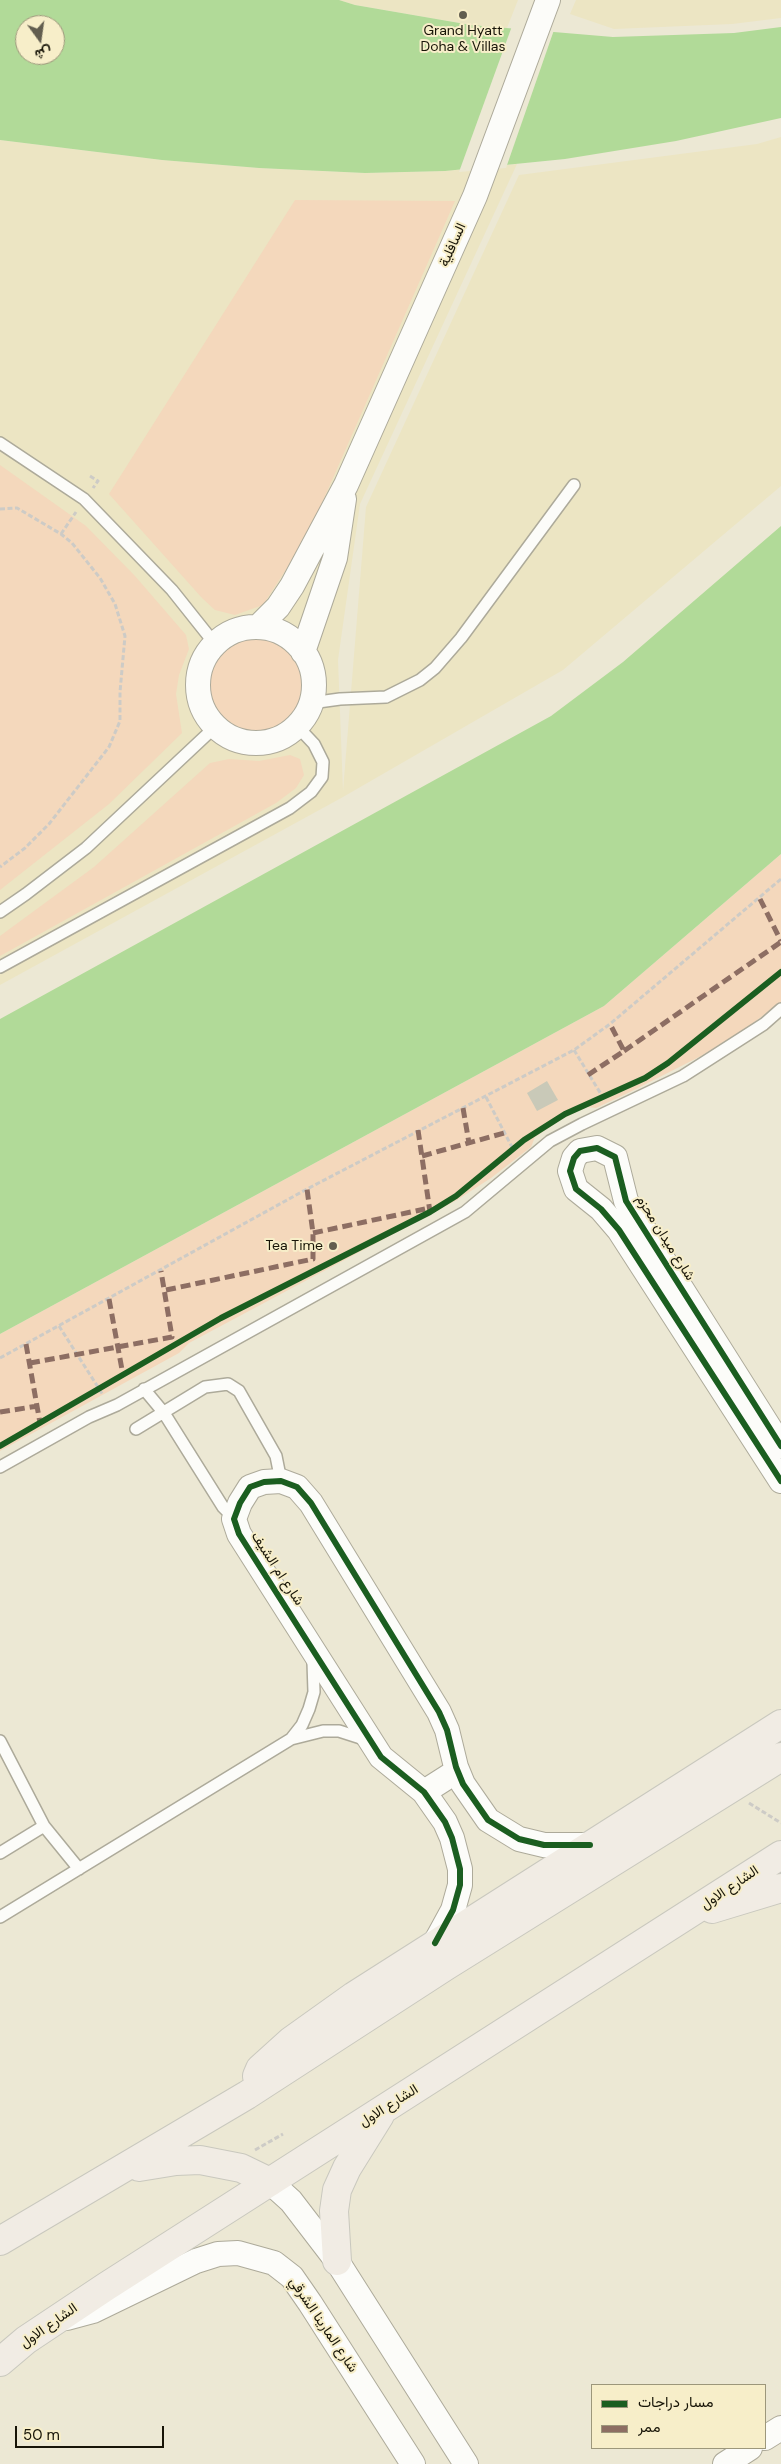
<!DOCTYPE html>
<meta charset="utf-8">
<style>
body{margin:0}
#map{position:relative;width:781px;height:2464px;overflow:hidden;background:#ece8d4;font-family:"DM Sans",Vazirmatn,sans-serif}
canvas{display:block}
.legend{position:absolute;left:591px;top:2384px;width:175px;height:65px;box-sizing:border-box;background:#f7eec9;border:1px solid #9d977b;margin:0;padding:6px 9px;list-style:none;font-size:15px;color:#171407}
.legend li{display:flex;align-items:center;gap:10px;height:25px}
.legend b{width:25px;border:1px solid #9d977b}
.north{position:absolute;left:15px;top:15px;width:50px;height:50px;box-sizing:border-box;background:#f7eec9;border:1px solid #9d977b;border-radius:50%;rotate:166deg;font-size:14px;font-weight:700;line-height:20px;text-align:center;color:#171407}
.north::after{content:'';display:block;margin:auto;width:18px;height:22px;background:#625e4f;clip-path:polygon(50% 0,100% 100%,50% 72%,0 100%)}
.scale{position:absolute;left:15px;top:2426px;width:149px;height:22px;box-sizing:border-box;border:2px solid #171407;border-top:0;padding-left:6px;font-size:15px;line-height:18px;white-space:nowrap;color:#171407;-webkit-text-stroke:4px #f7eec9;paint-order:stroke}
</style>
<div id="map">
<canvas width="781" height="2464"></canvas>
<ul class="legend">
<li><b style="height:6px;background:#1b5e20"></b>مسار دراجات</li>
<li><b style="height:6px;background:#8d6e63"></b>ممر</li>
</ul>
<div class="north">ش</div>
<div class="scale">50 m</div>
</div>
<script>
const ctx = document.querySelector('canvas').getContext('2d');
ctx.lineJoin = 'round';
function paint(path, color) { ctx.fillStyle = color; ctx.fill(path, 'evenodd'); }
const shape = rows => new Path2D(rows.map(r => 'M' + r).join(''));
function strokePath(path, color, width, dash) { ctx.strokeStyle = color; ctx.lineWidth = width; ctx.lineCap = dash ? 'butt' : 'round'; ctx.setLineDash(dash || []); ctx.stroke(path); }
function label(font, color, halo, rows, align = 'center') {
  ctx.font = font + ' "DM Sans",Vazirmatn,sans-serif'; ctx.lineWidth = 4; ctx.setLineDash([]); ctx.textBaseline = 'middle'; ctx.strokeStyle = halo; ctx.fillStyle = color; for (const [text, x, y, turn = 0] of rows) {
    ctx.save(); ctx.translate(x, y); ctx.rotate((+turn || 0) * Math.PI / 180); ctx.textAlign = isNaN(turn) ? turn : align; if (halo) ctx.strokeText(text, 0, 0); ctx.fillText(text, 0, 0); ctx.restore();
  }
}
paint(shape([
 [339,0,518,0,507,28,471,25,355,5],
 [576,0,781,0,781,18,732,24,614,29,570,14],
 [781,137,781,486,563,670,343,797,0,985,0,140,162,160,259,168,365,173,445,171,517,164,360,504,338,660,343,791,366,507,519,175,757,144]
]), '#ece5c3');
paint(shape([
 [295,200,455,201,307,537,263,605,235,615,215,610,202,598,109,494],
 [0,465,86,526,135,576,186,635,189,649,179,675,176,694,182,733,109,804,0,890],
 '209 686a47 47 0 1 1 94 0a47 47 0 1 1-94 0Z',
 [290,755,300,759,304,775,296,788,276,803,0,956,0,936,94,867,210,763,229,759,259,761],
 [781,854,781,1002,744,1030,701,1056,630,1092,596,1108,587,1107,564,1118,535,1137,531,1147,491,1178,457,1200,189,1343,179,1353,0,1451,0,1334,604,1006]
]), '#f4d8bc');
paint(shape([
 [0,0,339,0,355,5,471,25,613,37,734,33,781,27,781,118,676,141,565,159,445,171,365,173,259,168,162,160,0,140],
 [25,25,55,25,55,55,25,55],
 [781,526,781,854,604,1006,0,1334,0,1019,551,716,623,662]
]), '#b1da98');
paint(shape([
 [512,26,554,30,506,168,459,172]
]), '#ece8d4');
paint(shape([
 [547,1081,558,1100,537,1111,527,1093]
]), '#c9c9b8');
const lane = shape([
 [0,443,84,499,172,590,215,644],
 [311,703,340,699,386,697,420,680,435,668,461,638,574,485],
 [0,912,26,894,86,848,215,727],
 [0,967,259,825,290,808,311,792,322,777,323,762,314,744,297,726],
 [144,1389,164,1413,223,1507,234,1518],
 [136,1429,205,1387,228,1384,239,1391,276,1456,281,1481],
 [0,1467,89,1417,117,1405,465,1212,550,1141,582,1124,683,1076,764,1024,781,1009],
 [291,1739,302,1725,309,1709,314,1692,313,1662],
 [0,1741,44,1826,79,1869],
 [0,1853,44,1826],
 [0,1917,291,1739,323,1731,339,1731,367,1740]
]);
const street = shape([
 [258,627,278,607,292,586,346,485,475,196,548,0],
 '198 685a58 58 0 1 1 116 0a58 58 0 1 1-116 0Z',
 [303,652,335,558,344,499],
 [781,1446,626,1201,615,1157,597,1148,580,1151,574,1158,570,1171,576,1189,601,1209,619,1230,781,1481],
 [424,1792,457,1771],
 [435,1943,453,1910,460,1885,460,1869,452,1838,445,1822,424,1792,381,1757,239,1534,234,1519,240,1503,250,1487,264,1482,281,1481,297,1487,311,1503,439,1712,447,1730,456,1767,463,1784,488,1820,519,1839,544,1845,590,1845],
 [270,2182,291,2201,337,2261,466,2464],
 [67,2318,93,2311,196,2261,218,2254,238,2253,274,2263,292,2277,310,2303,413,2464],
 [765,2438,781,2428],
 [725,2464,750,2448]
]);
const primary = shape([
 [712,1909,781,1888],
 [257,2076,260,2069,291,2041,354,1996,781,1724],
 [139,2167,176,2161,200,2160,241,2168,270,2182],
 [0,2241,247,2095,446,1966,781,1757],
 [337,2261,334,2211,337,2190,347,2168,380,2115],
 [0,2362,26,2340,107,2286,781,1855]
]);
strokePath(lane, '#adaa9a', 14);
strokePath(street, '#adaa9a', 26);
strokePath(primary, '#c9c8be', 30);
strokePath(shape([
 [90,476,98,481,93,488],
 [0,509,17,508,61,534,72,543,100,578,115,604,125,636,120,692,120,721,109,747,49,824,25,848,0,867],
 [61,534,76,512],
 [574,1050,604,1099],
 [486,1097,514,1151],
 [59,1326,103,1395],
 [0,1358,307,1189,574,1050,610,1024,781,879],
 [749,1803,781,1823],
 [255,2150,283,2134]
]), '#cdcbc6', 3, [5, 2.5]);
strokePath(lane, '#fcfcf9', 11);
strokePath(street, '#fcfcf9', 24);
strokePath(primary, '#f1ece4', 28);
strokePath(shape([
 [760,899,781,941],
 [624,1051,781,942],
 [588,1075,624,1051,610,1024],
 [463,1108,469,1143],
 [418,1130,430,1212],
 [422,1156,504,1133],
 [313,1233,425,1209],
 [166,1290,313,1259,313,1233,307,1189],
 [109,1299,123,1375],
 [26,1344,40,1423],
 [30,1363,172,1337,161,1271],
 [0,1412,38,1406]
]), '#8d6e63', 5, [10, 5]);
strokePath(shape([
 [0,1446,221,1318,430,1212,456,1196,524,1140,565,1114,645,1078,668,1063,781,972],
 [781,1446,626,1201,615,1157,597,1148,580,1151,574,1158,570,1171,576,1189,601,1209,619,1230,781,1481],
 [435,1943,453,1910,460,1885,460,1869,452,1838,445,1822,424,1792,381,1757,239,1534,234,1519,240,1503,250,1487,264,1482,281,1481,297,1487,311,1503,439,1712,447,1730,456,1767,463,1784,488,1820,519,1839,544,1845,590,1845]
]), '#1b5e20', 6);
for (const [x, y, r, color] of [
 [463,15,5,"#625e4f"],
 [333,1246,5,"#625e4f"]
]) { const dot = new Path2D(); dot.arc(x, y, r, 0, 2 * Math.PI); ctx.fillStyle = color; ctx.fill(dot); strokePath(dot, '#f7eec9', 2); }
label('14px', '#171407', '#f7eec9', [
 ["Grand Hyatt",463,31],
 ["Doha & Villas",463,47],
 ["Tea Time",323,1246,"right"]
]);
label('14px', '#171407', '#f7eec9', [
 ["السافلية",453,245,-66],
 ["شارع ميدان محزم",665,1238,58],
 ["شارع ام الشيف",277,1569,57],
 ["الشارع الاول",730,1888,-34],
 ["الشارع الاول",389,2106,-32],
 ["شارع المارينا الشرقي",323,2325,56],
 ["الشارع الاول",49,2326,-35]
]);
</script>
